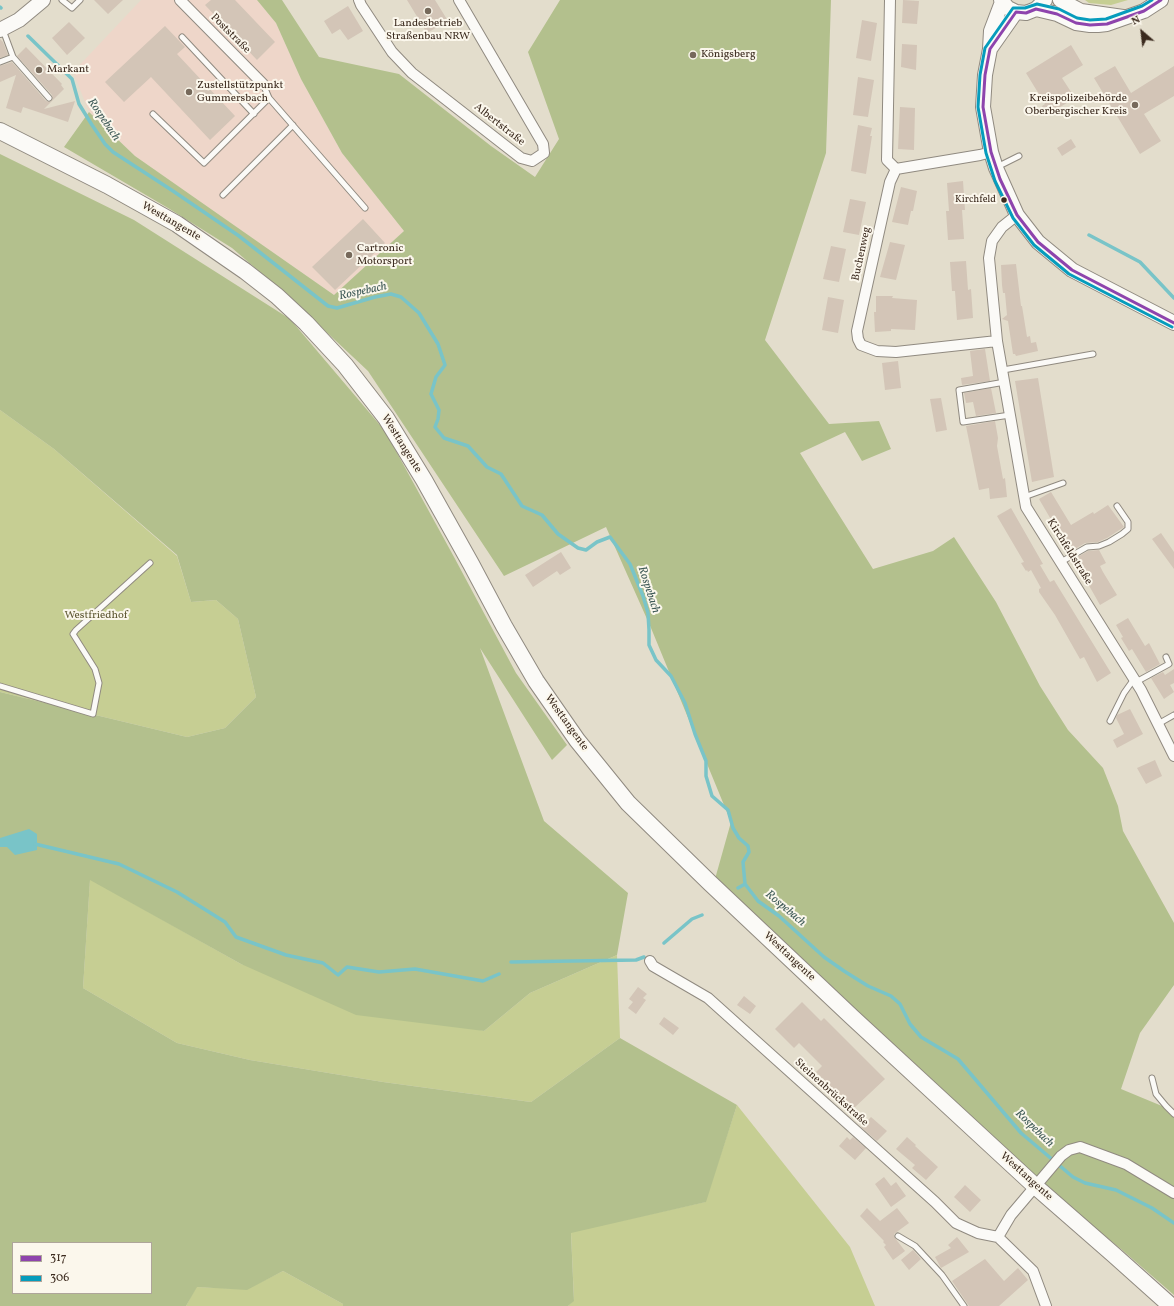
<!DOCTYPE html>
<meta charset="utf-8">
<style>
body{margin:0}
#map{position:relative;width:1174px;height:1306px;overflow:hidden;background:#e3ddcc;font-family:Vollkorn,serif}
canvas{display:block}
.legend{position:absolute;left:12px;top:1242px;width:140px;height:52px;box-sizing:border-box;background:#fbf7ec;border:1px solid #aea59a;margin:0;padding:5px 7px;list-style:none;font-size:12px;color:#3b2a1e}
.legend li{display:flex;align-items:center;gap:8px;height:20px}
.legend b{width:20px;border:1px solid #aea59a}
.north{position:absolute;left:1122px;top:12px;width:40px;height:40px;-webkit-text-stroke:3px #fbf7ec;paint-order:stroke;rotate:332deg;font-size:11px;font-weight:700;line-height:16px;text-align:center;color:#3b2a1e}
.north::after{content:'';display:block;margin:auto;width:14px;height:18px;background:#3b2a1e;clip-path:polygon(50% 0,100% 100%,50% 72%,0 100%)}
</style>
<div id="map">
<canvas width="1174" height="1306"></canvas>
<ul class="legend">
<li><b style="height:5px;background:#8e44ad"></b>317</li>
<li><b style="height:5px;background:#069cbc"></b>306</li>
</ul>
<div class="north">N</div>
</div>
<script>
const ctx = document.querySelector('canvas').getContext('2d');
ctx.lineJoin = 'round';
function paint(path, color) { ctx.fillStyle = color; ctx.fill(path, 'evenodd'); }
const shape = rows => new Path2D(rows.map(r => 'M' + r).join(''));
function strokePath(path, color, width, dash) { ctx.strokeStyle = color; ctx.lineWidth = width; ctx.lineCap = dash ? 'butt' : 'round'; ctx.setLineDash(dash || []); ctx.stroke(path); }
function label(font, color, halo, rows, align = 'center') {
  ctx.font = font + ' Vollkorn,serif'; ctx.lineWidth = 4; ctx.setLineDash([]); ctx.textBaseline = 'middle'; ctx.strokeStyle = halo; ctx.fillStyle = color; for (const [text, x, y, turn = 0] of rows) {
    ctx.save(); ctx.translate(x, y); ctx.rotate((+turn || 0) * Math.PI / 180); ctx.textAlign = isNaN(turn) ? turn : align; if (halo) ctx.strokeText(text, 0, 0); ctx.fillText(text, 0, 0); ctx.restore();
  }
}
paint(shape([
 [141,0,257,0,276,23,301,79,342,153,404,231,334,295,135,156,89,112,73,72]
]), '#eed6c9');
paint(shape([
 [1085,0,1128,0,1111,5,1089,3],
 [0,410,54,449,177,556,191,602,216,600,238,619,256,697,225,728,187,737,0,692],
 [90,879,241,964,484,1031,530,993,617,955,620,1038,531,1102,383,1082,250,1060,177,1043,83,988],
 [737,1105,850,1247,875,1306,568,1306,574,1300,571,1232,705,1202],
 [283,1271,343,1304,343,1306,186,1306,196,1287,247,1289]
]), '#c6ce93');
paint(shape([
 [257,0,282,0,319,57,399,74,491,146,535,177,559,139,528,52,560,0,831,0,826,153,765,340,829,424,879,421,891,449,862,461,845,432,800,453,873,569,933,551,954,537,996,602,1040,686,1068,730,1103,768,1118,806,1123,831,1174,923,1174,985,1140,1033,1121,1089,1174,1111,1174,1295,1121,1249,1040,1183,715,879,731,822,651,628,606,527,504,576,368,371,289,297,232,248,168,208,64,147,89,112,135,156,334,295,404,231,342,153,301,79,276,23],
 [0,154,134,220,290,319,385,431,454,557,516,673,567,745,552,760,480,648,544,821,628,893,617,955,530,993,484,1031,356,1015,241,964,90,880,83,988,177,1043,250,1060,383,1082,531,1102,620,1038,737,1105,706,1202,571,1233,574,1301,568,1306,343,1306,343,1304,283,1271,247,1290,197,1287,186,1306,0,1306,0,692,187,737,225,728,256,697,238,619,216,600,191,602,177,555,54,449,0,410],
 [13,1243,151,1243,151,1293,13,1293]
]), '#b3c08d');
paint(shape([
 [29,829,37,834,37,850,15,855,7,847,0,847,0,838]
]), '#79c4c8');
strokePath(shape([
 [0,7,1,8],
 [28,36,72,79,79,104,92,125,105,144,113,152,173,191,239,236,328,306,337,308,375,297,391,294,401,297,419,313,438,344,445,365,436,377,431,394,439,410,438,419,435,427,444,438,468,446,487,467,501,474,522,506,542,515,558,534,578,548,586,550,597,542,610,537,630,564,643,596,648,613,649,630,649,645,656,660,671,676,685,703,695,734,706,761,706,776,712,796,728,810,733,828,739,838,748,846,749,852,743,862,745,884,758,901,779,916,824,957,844,971,868,986,891,996,900,1004,910,1024,921,1037,958,1059,1021,1133,1073,1177,1085,1183,1116,1190,1152,1208,1174,1223],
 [1089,235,1140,262,1174,298],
 [35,844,119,864,177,892,225,922,236,937,286,955,323,963,338,975,347,967,379,972,415,969,483,981,499,974],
 [738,888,745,884],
 [664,943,692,919,702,915],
 [511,962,636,960,644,957]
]), '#79c4c8', 3.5);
paint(shape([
 [94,0,123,0,108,14],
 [211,0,235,0,275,42,257,60,205,5],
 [407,0,435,0,448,21,427,33],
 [903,0,919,1,917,24,902,23],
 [348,6,363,31,348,40,340,29,332,34,324,21],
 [862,20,877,23,871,61,856,58],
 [69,22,85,38,67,55,52,38],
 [165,26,185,47,177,54,235,116,210,140,151,77,124,102,105,82],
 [0,39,3,42,8,55,0,58],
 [902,44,917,45,916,70,901,67],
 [1071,45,1083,65,1062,78,1075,98,1047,115,1042,106,1045,104,1026,73],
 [26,47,62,84,61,85,64,89,44,109,75,101,68,122,23,107,21,113,6,108,16,75,0,82,0,66,12,62,46,101,50,102,53,99,52,95,17,56],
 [1115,66,1131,93,1174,66,1174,96,1144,114,1161,141,1140,154,1094,78],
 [858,77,874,80,868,117,853,115],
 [900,107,915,108,914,150,898,149],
 [858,125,872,128,870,136,872,136,866,174,851,171],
 [1071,139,1076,147,1062,156,1057,148],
 [963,181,965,210,962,210,964,239,948,240,946,211,949,211,947,183],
 [901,187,917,191,913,211,911,211,908,225,892,222],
 [850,199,866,202,859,235,843,232],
 [363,219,385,243,335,290,312,267],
 [890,242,905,245,896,280,880,277],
 [831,246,846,249,839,282,823,279],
 [966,261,968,290,971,289,973,318,957,320,955,291,952,291,950,262],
 [1016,264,1021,306,1022,306,1027,337,1030,336,1031,343,1036,342,1038,351,1016,356,1015,354,1013,354,1008,321,1002,319,1007,315,1005,293,1003,293,1002,285,1001,265],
 [876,296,893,296,892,298,917,300,915,330,891,329,891,331,875,332,874,312,876,312],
 [828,297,844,300,838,333,822,330],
 [985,349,990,381,962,385,961,378,973,376,970,351],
 [898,361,901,388,885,390,882,363],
 [1038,378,1054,477,1032,482,1015,381],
 [991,388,996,413,976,416,973,402,966,403,964,393],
 [941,398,947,430,936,432,930,399],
 [995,421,998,438,997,446,1003,479,1005,478,1007,497,990,499,989,488,979,490,966,426],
 [1051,492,1071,525,1093,512,1094,514,1108,505,1124,527,1107,538,1098,542,1085,543,1070,552,1039,499],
 [1011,508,1043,564,1040,565,1050,582,1054,580,1111,673,1097,682,1084,657,1080,659,1055,615,1039,592,1039,589,1041,588,1031,570,1028,572,1027,570,1026,571,1021,563,1024,562,997,516],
 [1161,533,1174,552,1174,569,1152,539],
 [1099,550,1106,563,1100,566,1103,572,1117,595,1100,605,1074,559,1088,551],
 [561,552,571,568,560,575,557,571,533,587,525,575],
 [1128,618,1145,646,1149,643,1160,664,1146,672,1132,649,1129,651,1121,638,1123,637,1116,625],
 [1174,669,1174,683,1170,685,1174,692,1164,699,1151,678,1163,672,1165,675],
 [1130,709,1143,734,1117,748,1113,740,1124,734,1116,718,1117,715],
 [1155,760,1162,776,1146,784,1137,768],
 [638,987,647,994,643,998,646,1000,636,1014,628,1008,633,1002,629,999],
 [744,996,756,1006,750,1014,737,1005],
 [802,1002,821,1021,824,1018,885,1079,853,1109,816,1072,822,1066,799,1043,794,1048,775,1029],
 [664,1017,679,1028,673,1035,659,1024],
 [871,1117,887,1131,877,1141,861,1127],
 [847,1137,850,1140,853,1137,866,1148,855,1160,839,1146],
 [907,1137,916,1145,915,1146,938,1167,926,1180,912,1168,915,1165,896,1149],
 [884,1177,891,1186,896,1182,906,1196,891,1207,875,1184],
 [965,1185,981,1200,970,1212,954,1197],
 [867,1208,880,1221,897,1208,909,1223,894,1234,895,1238,905,1251,893,1260,884,1247,886,1245,883,1242,884,1241,860,1216],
 [957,1237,969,1252,941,1268,935,1257,951,1248,948,1245],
 [913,1250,921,1259,909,1270,901,1260],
 [985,1259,1004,1281,1018,1268,1028,1280,999,1306,969,1306,952,1281]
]), '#d3c5b7');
const lane = shape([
 [62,0,72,8,80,0],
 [3,30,13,57,49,98],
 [182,37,254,114],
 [0,62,13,57],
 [269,98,365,208],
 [153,114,204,163,269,98,263,84],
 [997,167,1019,156],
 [223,195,293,125],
 [1003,370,1093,354],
 [1005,382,959,390,963,422,1010,415],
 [1024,497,1063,483],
 [1061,562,1087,547,1099,546,1109,542,1122,534,1128,529,1128,522,1117,506],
 [1136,682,1169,664,1166,657],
 [0,686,93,714,99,683,95,669,73,634,76,630,150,563],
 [1110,721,1124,693,1134,679],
 [1158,724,1174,715],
 [1152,1078,1156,1094,1166,1106,1174,1114],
 [898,1236,915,1246,942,1275,964,1306]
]);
const street = shape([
 [180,0,263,84],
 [359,0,361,5,392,52,412,73,521,158,532,161,544,153,543,144,459,0],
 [890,0,887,160,896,169,980,155,991,152],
 [896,169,890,182,857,331,858,339,861,345,877,351,896,352,997,341,989,258,992,241,1002,227,1017,215],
 [997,341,1026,507,1141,690,1174,756],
 [650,961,653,966,708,998,935,1202,956,1223,978,1233,998,1237],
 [1046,1306,1033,1271,998,1237,1011,1215,1061,1156,1069,1150,1080,1147,1126,1164,1174,1193]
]);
const secondary = shape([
 [1001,0,1008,8,1016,12,1026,13,1036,9,1045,0],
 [1060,0,1081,11,1123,17],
 [1002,2,991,31,990,49,985,75,983,107,991,152,996,168,1017,215,1038,242,1072,270,1174,323],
 [1036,9,1057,14,1076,23,1090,25,1098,25,1107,24,1144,11,1161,0],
 [0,30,19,20,43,0],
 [990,49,1016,12]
]);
const primary = shape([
 [0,131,107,185,177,224,245,271,277,296,306,323,345,365,386,418,424,480,471,564,504,626,536,681,577,740,628,803,710,883,852,1017,1035,1186,1114,1255,1171,1306]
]);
strokePath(lane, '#908a80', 7);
strokePath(street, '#908a80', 12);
strokePath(secondary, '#908a80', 16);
strokePath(primary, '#908a80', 18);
strokePath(lane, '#fbfaf7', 5);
strokePath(street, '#fbfaf7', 10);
strokePath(secondary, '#fbfaf7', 14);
strokePath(primary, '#fbfaf7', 16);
strokePath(shape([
 [1161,0,1144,11,1107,24,1090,25,1076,23,1057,14,1036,9,1026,13,1016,12,990,49,985,75,983,107,991,152,1000,179,1017,215,1038,242,1072,270,1174,323]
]), '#8e44ad', 3);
strokePath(shape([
 [1152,0,1142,6,1106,19,1090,20,1077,18,1059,9,1037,4,1025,8,1013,8,985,48,980,75,978,107,986,153,995,181,1013,218,1034,245,1069,274,1172,327]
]), '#069cbc', 3);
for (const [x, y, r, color] of [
 [428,11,4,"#76695b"],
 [693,55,4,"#76695b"],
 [39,70,4,"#76695b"],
 [189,92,4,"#76695b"],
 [1135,105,4,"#76695b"],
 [1004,200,3.5,"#3b2a1e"],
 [349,255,4,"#76695b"]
]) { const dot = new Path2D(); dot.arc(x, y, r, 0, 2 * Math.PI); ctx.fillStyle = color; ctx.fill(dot); strokePath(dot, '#fbf7ec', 1.5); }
label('10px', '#3b2a1e', '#fbf7ec', [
 ["Kirchfeld",996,200]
], 'right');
label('11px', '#3b2a1e', '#fbf7ec', [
 ["Landesbetrieb",428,24,"center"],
 ["Straßenbau NRW",428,37,"center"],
 ["Königsberg",701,55],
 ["Markant",47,70],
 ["Zustellstützpunkt",197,86],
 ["Gummersbach",197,99],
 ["Kreispolizeibehörde",1127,99,"right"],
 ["Oberbergischer Kreis",1127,112,"right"],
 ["Cartronic",357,249],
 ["Motorsport",357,262]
], 'left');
label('11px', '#3b2a1e', '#fbf7ec', [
 ["Poststraße",230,34,45],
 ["Albertstraße",499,125,38],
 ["Westtangente",171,222,30],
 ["Buchenweg",862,254,-78],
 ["Westtangente",401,444,58],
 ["Kirchfeldstraße",1069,552,58],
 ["Westtangente",566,723,54],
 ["Westtangente",789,957,43],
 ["Steinenbrückstraße",831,1093,42],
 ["Westtangente",1026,1177,42]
]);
label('11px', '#5e5833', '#fbf7ec', [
 ["Westfriedhof",96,616]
]);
label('italic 12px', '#415c59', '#fbf7ec', [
 ["Rospebach",103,120,56],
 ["Rospebach",363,292,-12],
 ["Rospebach",648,590,72],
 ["Rospebach",785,909,40],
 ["Rospebach",1034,1129,44]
]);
</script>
